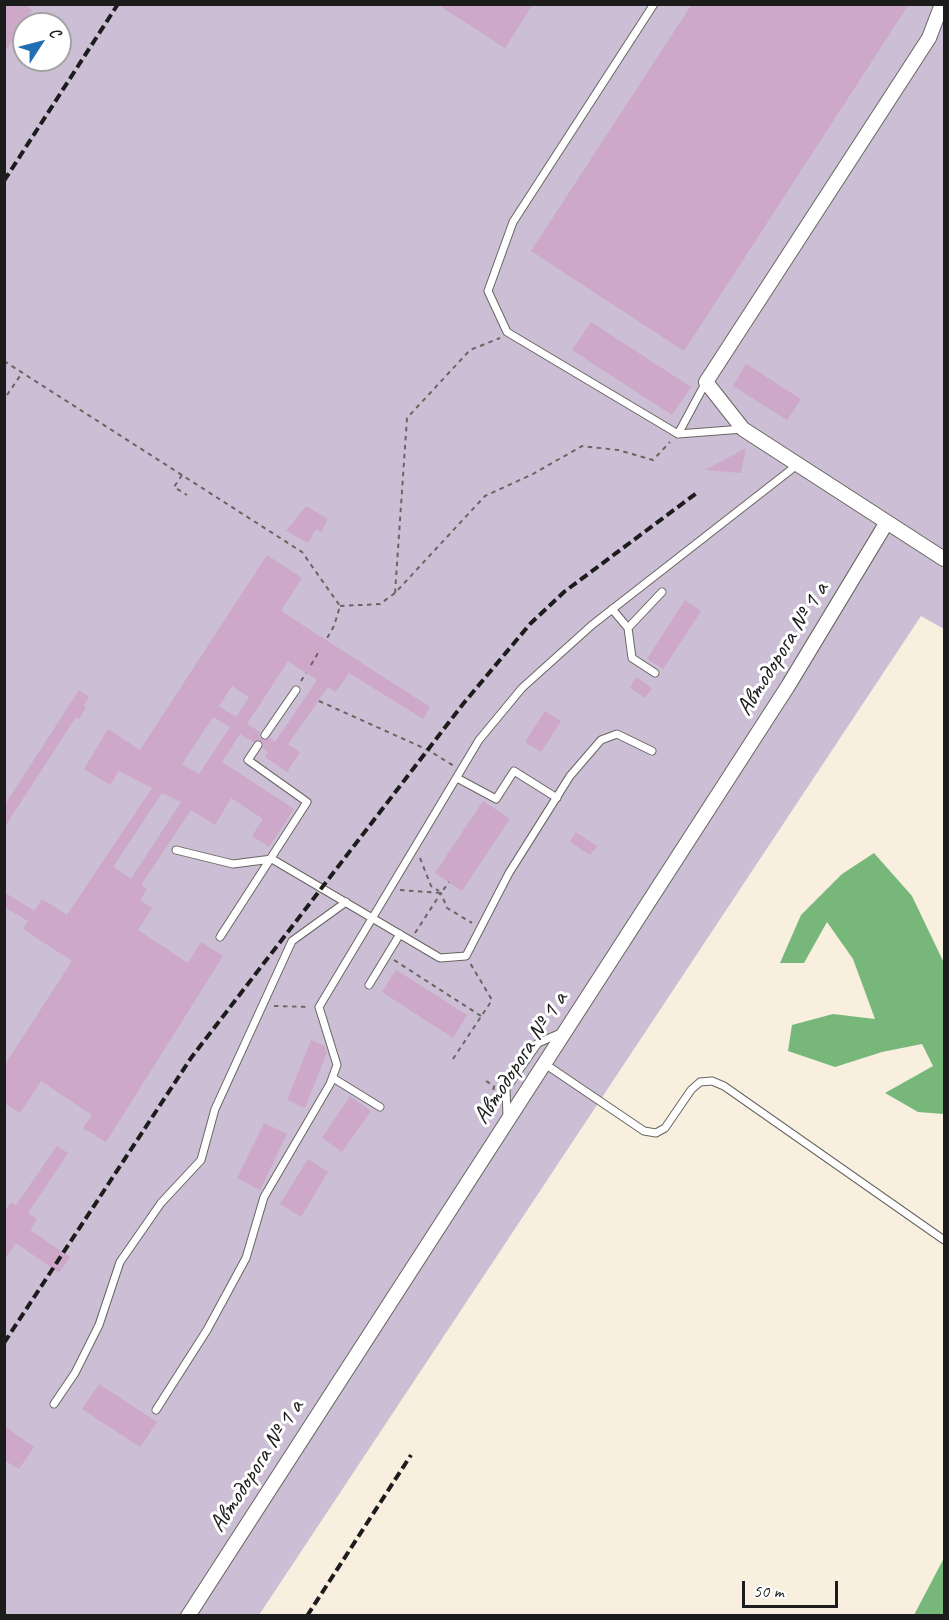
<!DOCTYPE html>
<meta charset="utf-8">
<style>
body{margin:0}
#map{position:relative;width:949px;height:1620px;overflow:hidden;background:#f8efdf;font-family:Caveat,sans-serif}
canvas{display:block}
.frame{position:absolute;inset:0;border:6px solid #1c1c1c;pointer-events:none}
.north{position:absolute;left:12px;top:12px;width:60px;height:60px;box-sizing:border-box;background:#fff;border:2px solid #a4a4a4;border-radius:50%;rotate:54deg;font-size:16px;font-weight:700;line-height:24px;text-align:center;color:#1c1c1c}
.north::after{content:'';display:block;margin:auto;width:21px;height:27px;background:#1f6fb2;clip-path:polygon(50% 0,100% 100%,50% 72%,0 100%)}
.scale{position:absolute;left:742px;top:1581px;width:96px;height:27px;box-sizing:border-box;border:3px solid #1c1c1c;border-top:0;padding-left:8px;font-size:18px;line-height:21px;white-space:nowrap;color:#1c1c1c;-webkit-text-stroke:4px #fff;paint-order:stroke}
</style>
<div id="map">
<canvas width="949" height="1620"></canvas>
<div class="frame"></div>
<div class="north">С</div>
<div class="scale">50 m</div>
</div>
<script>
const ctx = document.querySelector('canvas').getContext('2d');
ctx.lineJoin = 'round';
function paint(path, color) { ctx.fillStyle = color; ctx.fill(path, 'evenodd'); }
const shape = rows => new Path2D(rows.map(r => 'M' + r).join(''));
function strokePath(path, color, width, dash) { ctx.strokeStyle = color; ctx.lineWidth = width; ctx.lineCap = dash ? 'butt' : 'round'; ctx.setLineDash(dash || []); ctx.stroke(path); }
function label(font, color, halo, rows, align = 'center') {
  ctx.font = font + ' Caveat,sans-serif'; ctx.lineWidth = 6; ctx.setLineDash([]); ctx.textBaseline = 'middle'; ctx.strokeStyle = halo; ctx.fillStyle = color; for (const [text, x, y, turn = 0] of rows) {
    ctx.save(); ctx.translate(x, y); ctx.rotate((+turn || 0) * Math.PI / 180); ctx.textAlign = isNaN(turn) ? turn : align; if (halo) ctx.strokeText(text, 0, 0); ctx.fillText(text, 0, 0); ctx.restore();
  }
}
paint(shape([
 [5,5,944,5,944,629,921,616,259,1615,5,1616],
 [24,24,60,24,60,60,24,60]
]), '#ccbed4');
paint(shape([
 [874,853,912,896,944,963,944,1114,918,1112,885,1093,933,1066,922,1044,882,1052,835,1067,788,1051,792,1025,833,1014,875,1019,853,959,827,922,804,963,780,963,801,915,842,874],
 [944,1558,944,1615,914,1615]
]), '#77b87a');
paint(shape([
 [4,4,24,4,32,10,4,53],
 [437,4,533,4,505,48],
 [692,4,909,4,684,351,531,251],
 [591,322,691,387,672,415,572,350],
 [746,364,801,399,787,420,733,386],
 [746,448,741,473,705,470],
 [306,506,328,519,321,532,316,529,308,543,286,531],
 [267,555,302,578,281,611,430,707,423,719,349,673,336,692,328,687,288,744,300,752,287,772,265,757,268,752,263,748,262,741,253,742,240,734,222,762,294,809,269,847,252,836,263,819,231,798,215,825,191,810,141,885,147,889,140,900,152,908,138,930,188,963,201,942,223,956,106,1142,83,1128,92,1115,41,1081,20,1113,4,1103,4,1066,72,961,23,929,28,921,4,907,4,892,34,911,42,899,67,915,152,788,119,771,110,785,84,769,108,729,140,750],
 [288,661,317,680,275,742,270,738,264,740,260,737,260,732,247,724],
 [232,686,249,697,236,717,219,706],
 [213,717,230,727,199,774,182,764],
 [162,793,181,802,131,879,113,867],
 [685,600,701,611,663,669,647,659],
 [636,677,652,688,645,698,630,688],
 [79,690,89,697,84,705,86,707,79,719,76,717,4,828,4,806],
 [545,711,561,721,541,752,525,742],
 [483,801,510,819,462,891,435,873],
 [576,832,597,846,590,855,570,842],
 [396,970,467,1015,453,1038,382,992],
 [311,1040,325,1046,327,1052,305,1108,287,1100],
 [350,1096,371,1111,342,1152,322,1138],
 [264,1123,287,1134,260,1190,237,1178],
 [57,1146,68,1153,28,1213,37,1219,30,1230,70,1257,59,1273,16,1243,4,1260,4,1212,11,1202,16,1205],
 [308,1159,328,1172,301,1217,280,1204],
 [99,1384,157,1422,140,1447,82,1409],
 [4,1426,34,1447,19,1469,4,1460]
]), '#cda8c8');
const service = shape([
 [654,4,513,222,488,291,507,332,678,434,743,429],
 [678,434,706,382],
 [612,609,628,628,632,658,655,673],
 [628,628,662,592],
 [265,735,296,690],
 [457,778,496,799,514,771,557,798],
 [176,850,233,864,272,859,440,958,466,956,509,873,570,776,601,740,617,734,652,751],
 [220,937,307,802,248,760,258,745],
 [369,985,400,934],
 [545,1064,644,1131,656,1133,665,1128,691,1090,700,1082,712,1081,724,1086,944,1240],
 [333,1078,380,1107],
 [507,1117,506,1089,538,1043,561,1033],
 [54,1404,75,1373,99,1325,120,1262,161,1203,201,1160,215,1109,292,941,346,902],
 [156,1410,207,1330,246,1258,264,1197,330,1084,337,1065,319,1007,479,740,522,688,592,625,797,465]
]);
const minor = shape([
 [942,4,929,38,706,382,743,429,944,559],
 [188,1616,788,686,887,522]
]);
strokePath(service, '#696660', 9);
strokePath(minor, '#696660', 16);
strokePath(shape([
 [4,361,302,552,340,606,334,626,326,640],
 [7,395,22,373],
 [182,475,174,487,187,495],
 [395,593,407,418,470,350,500,338],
 [340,606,380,604,395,593,485,496,533,474,582,446,618,450,653,460,670,442],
 [311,665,318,653],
 [301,681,306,673],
 [319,701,428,750,454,766],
 [420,858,431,886,439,891],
 [400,890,441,893,449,882],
 [415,933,441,893,447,908,472,923],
 [394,960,481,1016],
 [274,1006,310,1007],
 [453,1059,492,1000,470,963],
 [486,1081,494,1086,490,1109,495,1118]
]), '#696660', 2, [4.5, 4.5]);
strokePath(service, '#fff', 7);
strokePath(minor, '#fff', 14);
strokePath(shape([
 [4,181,118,4],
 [4,1343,191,1058,463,704,530,624,564,592,698,492],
 [307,1616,411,1455]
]), '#1c1c1c', 4, [9, 4.5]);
label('24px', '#1c1c1c', '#fff', [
 ["Автодорога № 1 а",783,649,-58],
 ["Автодорога № 1 а",521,1058,-57],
 ["Автодорога № 1 а",257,1466,-57]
]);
</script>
